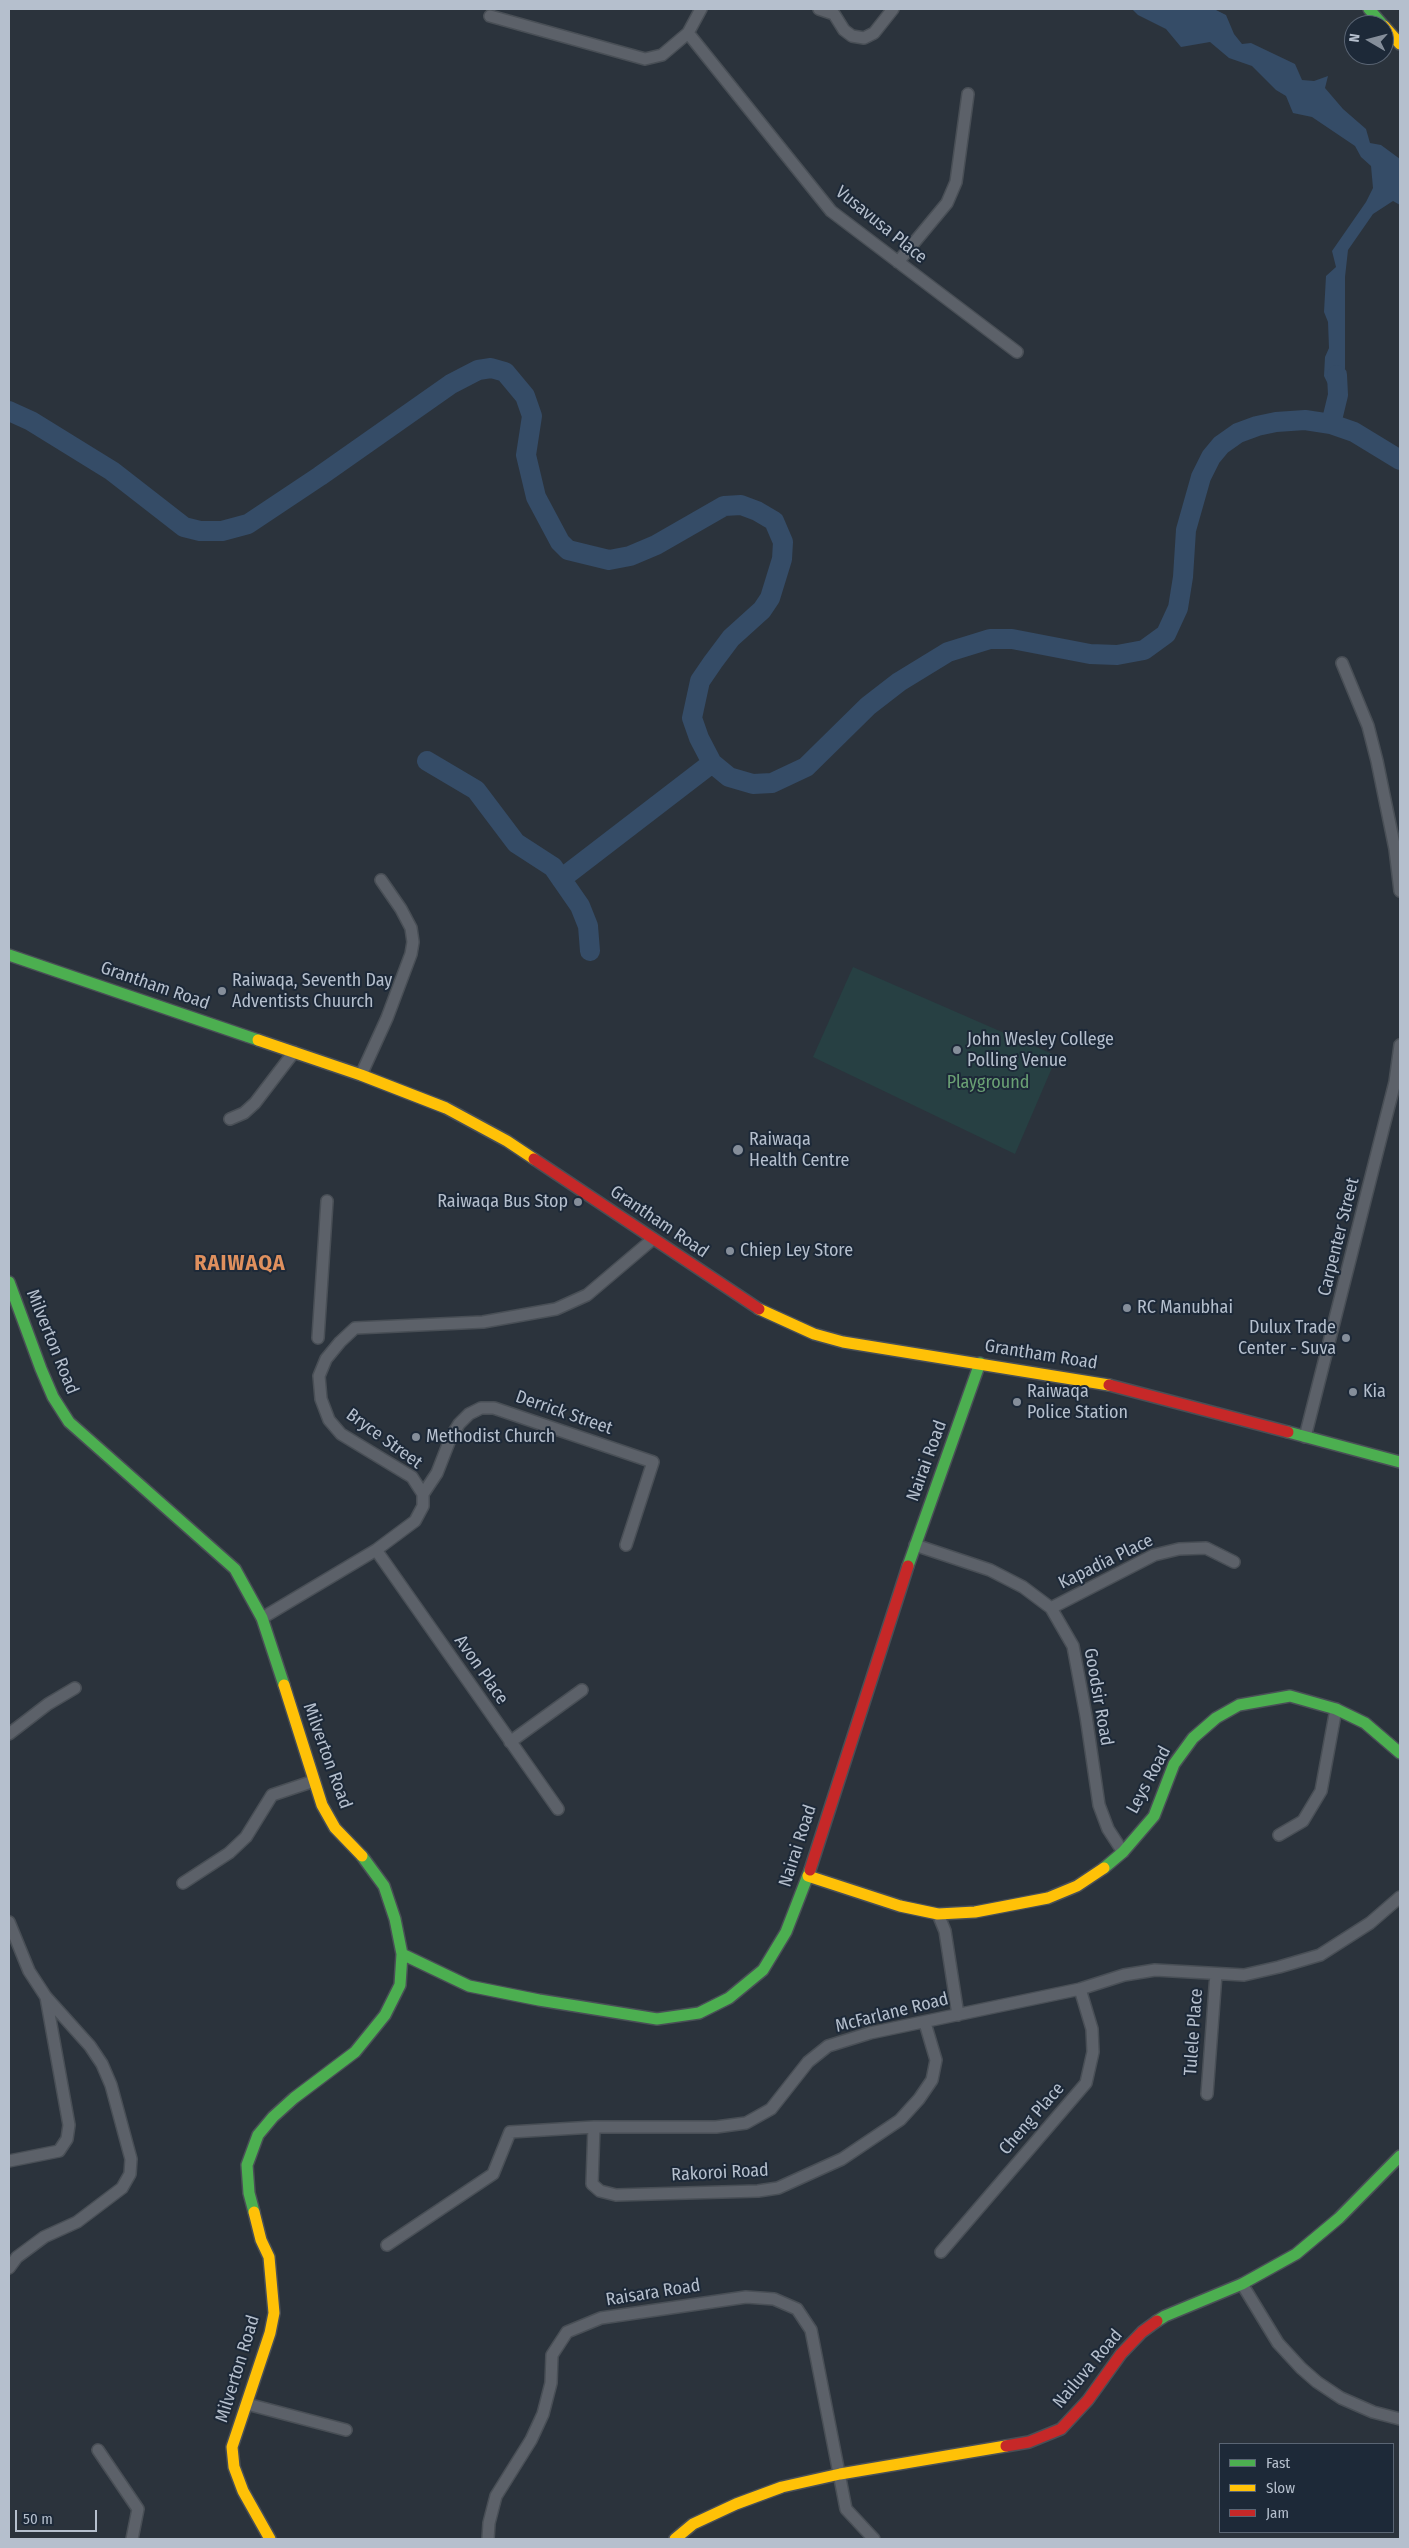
<!DOCTYPE html>
<style>
body{margin:0}
#map{position:relative;width:1409px;height:2548px;overflow:hidden;background:#2b333c;font-family:"Fira Sans Condensed",sans-serif}
canvas{display:block}
.frame{position:absolute;inset:0;border:10px solid #b5bfcd;pointer-events:none}
.legend{position:absolute;left:1219px;top:2443px;width:175px;height:90px;box-sizing:border-box;background:#1d2938;border:1px solid #5a6574;margin:0;padding:6px 9px;list-style:none;font-size:15px;color:#b5bfcd}
.legend li{display:flex;align-items:center;gap:10px;height:25px}
.legend b{width:25px;border:1px solid #5a6574}
.north{position:absolute;left:1344px;top:15px;width:50px;height:50px;box-sizing:border-box;background:#1d2938;border:1px solid #5a6574;border-radius:50%;rotate:278deg;font-size:14px;font-weight:700;line-height:20px;text-align:center;color:#b5bfcd}
.north::after{content:'';display:block;margin:auto;width:18px;height:22px;background:#858e9a;clip-path:polygon(50% 0,100% 100%,50% 72%,0 100%)}
.scale{position:absolute;left:15px;top:2510px;width:82px;height:22px;box-sizing:border-box;border:2px solid #b5bfcd;border-top:0;padding-left:6px;font-size:15px;line-height:18px;white-space:nowrap;color:#b5bfcd;-webkit-text-stroke:4px #1d2938;paint-order:stroke}
</style>
<div id="map">
<canvas width="1409" height="2548"></canvas>
<div class="frame"></div>
<ul class="legend">
<li><b style="height:6px;background:#4caf50"></b>Fast</li>
<li><b style="height:6px;background:#ffc107"></b>Slow</li>
<li><b style="height:6px;background:#c62828"></b>Jam</li>
</ul>
<div class="north">N</div>
<div class="scale">50 m</div>
</div>
<script>
const ctx = document.querySelector('canvas').getContext('2d');
ctx.lineJoin = 'round';
function paint(path, color) { ctx.fillStyle = color; ctx.fill(path, 'evenodd'); }
const shape = rows => new Path2D(rows.map(r => 'M' + r).join(''));
function strokePath(path, color, width, dash) { ctx.strokeStyle = color; ctx.lineWidth = width; ctx.lineCap = dash ? 'butt' : 'round'; ctx.setLineDash(dash || []); ctx.stroke(path); }
function label(font, color, halo, rows, align = 'center') {
  ctx.font = font + ' "Fira Sans Condensed",sans-serif'; ctx.lineWidth = 4; ctx.setLineDash([]); ctx.textBaseline = 'middle'; ctx.strokeStyle = halo; ctx.fillStyle = color; for (const [text, x, y, turn = 0] of rows) {
    ctx.save(); ctx.translate(x, y); ctx.rotate((+turn || 0) * Math.PI / 180); ctx.textAlign = isNaN(turn) ? turn : align; if (halo) ctx.strokeText(text, 0, 0); ctx.fillText(text, 0, 0); ctx.restore();
  }
}
paint(shape([
 [853,967,1057,1056,1015,1154,813,1057]
]), '#274043');
paint(shape([
 [1132,9,1214,9,1226,15,1234,34,1242,44,1251,43,1295,64,1302,80,1314,81,1328,76,1325,88,1343,109,1366,129,1370,143,1381,145,1400,159,1400,205,1393,201,1373,214,1348,250,1345,277,1345,368,1342,400,1329,401,1330,388,1324,376,1325,357,1329,348,1328,322,1324,312,1326,276,1336,267,1332,251,1366,202,1373,188,1371,166,1361,157,1355,146,1312,117,1293,113,1286,96,1276,90,1252,66,1229,58,1210,42,1181,47,1166,29,1138,15]
]), '#354c67');
strokePath(shape([
 [9,411,31,421,112,471,184,527,200,531,222,531,248,524,320,476,451,384,478,370,491,368,505,372,525,396,532,416,526,455,536,497,560,542,568,550,609,560,630,556,656,545,724,506,741,505,757,511,774,521,783,542,782,559,770,598,762,610,731,638,713,662,700,681,692,718,699,738,712,763,729,777,753,784,772,783,806,767,868,706,899,682,948,652,990,639,1012,639,1090,654,1117,655,1144,650,1166,634,1178,608,1183,577,1186,530,1201,477,1211,457,1221,445,1238,433,1257,426,1276,422,1305,420,1331,424,1354,432,1400,460],
 [1331,424,1338,395,1337,375],
 [427,761,476,790,516,843,553,867,580,906,588,926,590,951],
 [561,879,712,763]
]), '#354c67', 20);
const street = shape([
 [819,9,834,14,844,30,852,36,864,38,874,33,893,9],
 [490,16,645,59,662,55,688,33,701,9],
 [688,33,831,211,1017,352],
 [898,262,947,203,956,182,968,94],
 [1342,663,1368,726,1377,761,1395,849,1400,891],
 [361,1075,387,1018,411,954,413,942,411,928,401,909,381,880],
 [230,1119,244,1113,255,1103,294,1052],
 [318,1338,327,1201],
 [1305,1437,1395,1082,1400,1045],
 [423,1494,437,1473,451,1437,459,1424,469,1414,481,1408,494,1408,653,1462,626,1545],
 [915,1545,990,1570,1023,1587,1051,1608,1073,1646,1086,1716,1099,1805,1108,1829,1123,1852],
 [376,1550,558,1809],
 [1051,1608,1154,1555,1179,1549,1206,1548,1234,1562],
 [262,1618,376,1550,415,1521,423,1506,423,1494,412,1477,341,1434,329,1420,321,1399,319,1376,326,1359,340,1342,355,1328,483,1322,556,1309,587,1295,653,1239],
 [9,1734,48,1704,75,1688],
 [510,1742,582,1690],
 [1279,1835,1303,1821,1321,1791,1336,1709],
 [183,1883,229,1853,246,1837,272,1795,314,1781],
 [938,1914,945,1931,958,2015],
 [9,1922,29,1971,46,1997,90,2046,102,2064,111,2085,131,2159,130,2174,122,2188,77,2222,44,2237,17,2257,9,2268],
 [1207,2094,1216,1974],
 [594,2127,592,2184,600,2191,616,2195,758,2191,778,2188,842,2159,900,2120,919,2099,932,2080,936,2060,925,2023],
 [9,2161,59,2151,67,2139,69,2125,46,1997],
 [387,2245,493,2174,510,2132,594,2127,716,2127,746,2123,771,2109,808,2062,828,2046,870,2033,1080,1989,1124,1975,1155,1970,1244,1975,1279,1967,1320,1955,1370,1923,1400,1897],
 [941,2252,1086,2083,1093,2052,1092,2029,1080,1989],
 [1242,2284,1278,2343,1301,2368,1317,2382,1341,2398,1373,2412,1400,2419],
 [247,2404,346,2430],
 [98,2450,138,2509,132,2539],
 [488,2539,489,2523,496,2496,531,2440,543,2414,551,2383,552,2355,567,2332,601,2318,746,2297,774,2299,797,2309,811,2330,846,2509,874,2539]
]);
const fast = shape([
 [1369,9,1383,25],
 [9,955,258,1040],
 [9,1282,41,1369,53,1397,69,1422,235,1569,262,1618,284,1685],
 [1288,1432,1400,1462],
 [908,1566,980,1363],
 [1104,1868,1123,1852,1154,1816,1174,1764,1193,1738,1216,1718,1239,1705,1290,1696,1336,1709,1365,1723,1400,1753],
 [402,1954,469,1986,539,2000,657,2019,699,2013,729,1998,763,1970,786,1932,810,1870],
 [254,2212,249,2193,247,2165,258,2135,273,2117,294,2098,355,2052,385,2015,400,1985,402,1954,395,1919,384,1886,362,1856],
 [1157,2321,1165,2316,1242,2284,1296,2254,1339,2218,1400,2156]
]);
const slow = shape([
 [1384,26,1400,44],
 [258,1040,361,1075,446,1108,507,1141,534,1159],
 [759,1309,814,1334,843,1342,1109,1385],
 [284,1685,322,1805,335,1828,362,1856],
 [808,1876,900,1906,938,1914,975,1912,1048,1898,1077,1886,1104,1868],
 [254,2212,261,2240,269,2257,274,2313,270,2333,232,2447,234,2467,243,2491,270,2539],
 [675,2539,693,2524,736,2504,782,2487,840,2474,1006,2446]
]);
const jam = shape([
 [534,1159,759,1309],
 [1109,1385,1288,1432],
 [810,1870,908,1566],
 [1006,2446,1029,2442,1061,2429,1088,2400,1121,2354,1142,2332,1157,2321]
]);
strokePath(street, '#494f56', 14);
strokePath(fast, '#494f56', 14);
strokePath(slow, '#494f56', 14);
strokePath(jam, '#494f56', 14);
strokePath(street, '#5c6169', 11);
strokePath(fast, '#4caf50', 11);
strokePath(slow, '#ffc107', 11);
strokePath(jam, '#c62828', 11);
for (const [x, y, r, color] of [
 [222,991,5,"#858e9a"],
 [957,1050,5,"#858e9a"],
 [738,1150,6,"#858e9a"],
 [578,1202,5,"#858e9a"],
 [730,1251,5,"#858e9a"],
 [1127,1308,5,"#858e9a"],
 [1346,1338,5,"#858e9a"],
 [1353,1392,5,"#858e9a"],
 [1017,1402,5,"#858e9a"],
 [416,1437,5,"#858e9a"]
]) { const dot = new Path2D(); dot.arc(x, y, r, 0, 2 * Math.PI); ctx.fillStyle = color; ctx.fill(dot); strokePath(dot, '#1d2938', 2); }
label('18px', '#b5bfcd', '#1d2938', [
 ["Vusavusa Place",881,225,39],
 ["Grantham Road",155,986,19],
 ["Grantham Road",659,1222,34],
 ["Carpenter Street",1339,1237,-76],
 ["Milverton Road",52,1342,68],
 ["Grantham Road",1041,1355,9],
 ["Derrick Street",564,1413,19],
 ["Bryce Street",384,1439,36],
 ["Nairai Road",927,1461,-70],
 ["Kapadia Place",1106,1562,-26],
 ["Avon Place",481,1670,55],
 ["Goodsir Road",1098,1697,80],
 ["Milverton Road",327,1756,70],
 ["Leys Road",1149,1780,-62],
 ["Nairai Road",798,1846,-72],
 ["McFarlane Road",892,2013,-14],
 ["Tulele Place",1194,2032,-86],
 ["Cheng Place",1032,2119,-49],
 ["Rakoroi Road",720,2173,-3],
 ["Raisara Road",653,2293,-9],
 ["Milverton Road",238,2369,-73],
 ["Nailuva Road",1088,2369,-50]
]);
label('18px', '#b5bfcd', '#1d2938', [
 ["Raiwaqa, Seventh Day",232,981],
 ["Adventists Chuurch",232,1002],
 ["John Wesley College",967,1040],
 ["Polling Venue",967,1061],
 ["Raiwaqa",749,1140],
 ["Health Centre",749,1161],
 ["Raiwaqa Bus Stop",568,1202,"right"],
 ["Chiep Ley Store",740,1251],
 ["RC Manubhai",1137,1308],
 ["Dulux Trade",1336,1328,"right"],
 ["Center - Suva",1336,1349,"right"],
 ["Raiwaqa",1027,1392],
 ["Police Station",1027,1413],
 ["Kia",1363,1392],
 ["Methodist Church",426,1437]
], 'left');
label('18px', '#6aa074', '#1d2938', [
 ["Playground",988,1083]
]);
ctx.letterSpacing = '1px';
label('bold 22px', '#df905e', '#1d2938', [
 ["RAIWAQA",240,1264]
]);
ctx.letterSpacing = '0px';
</script>
